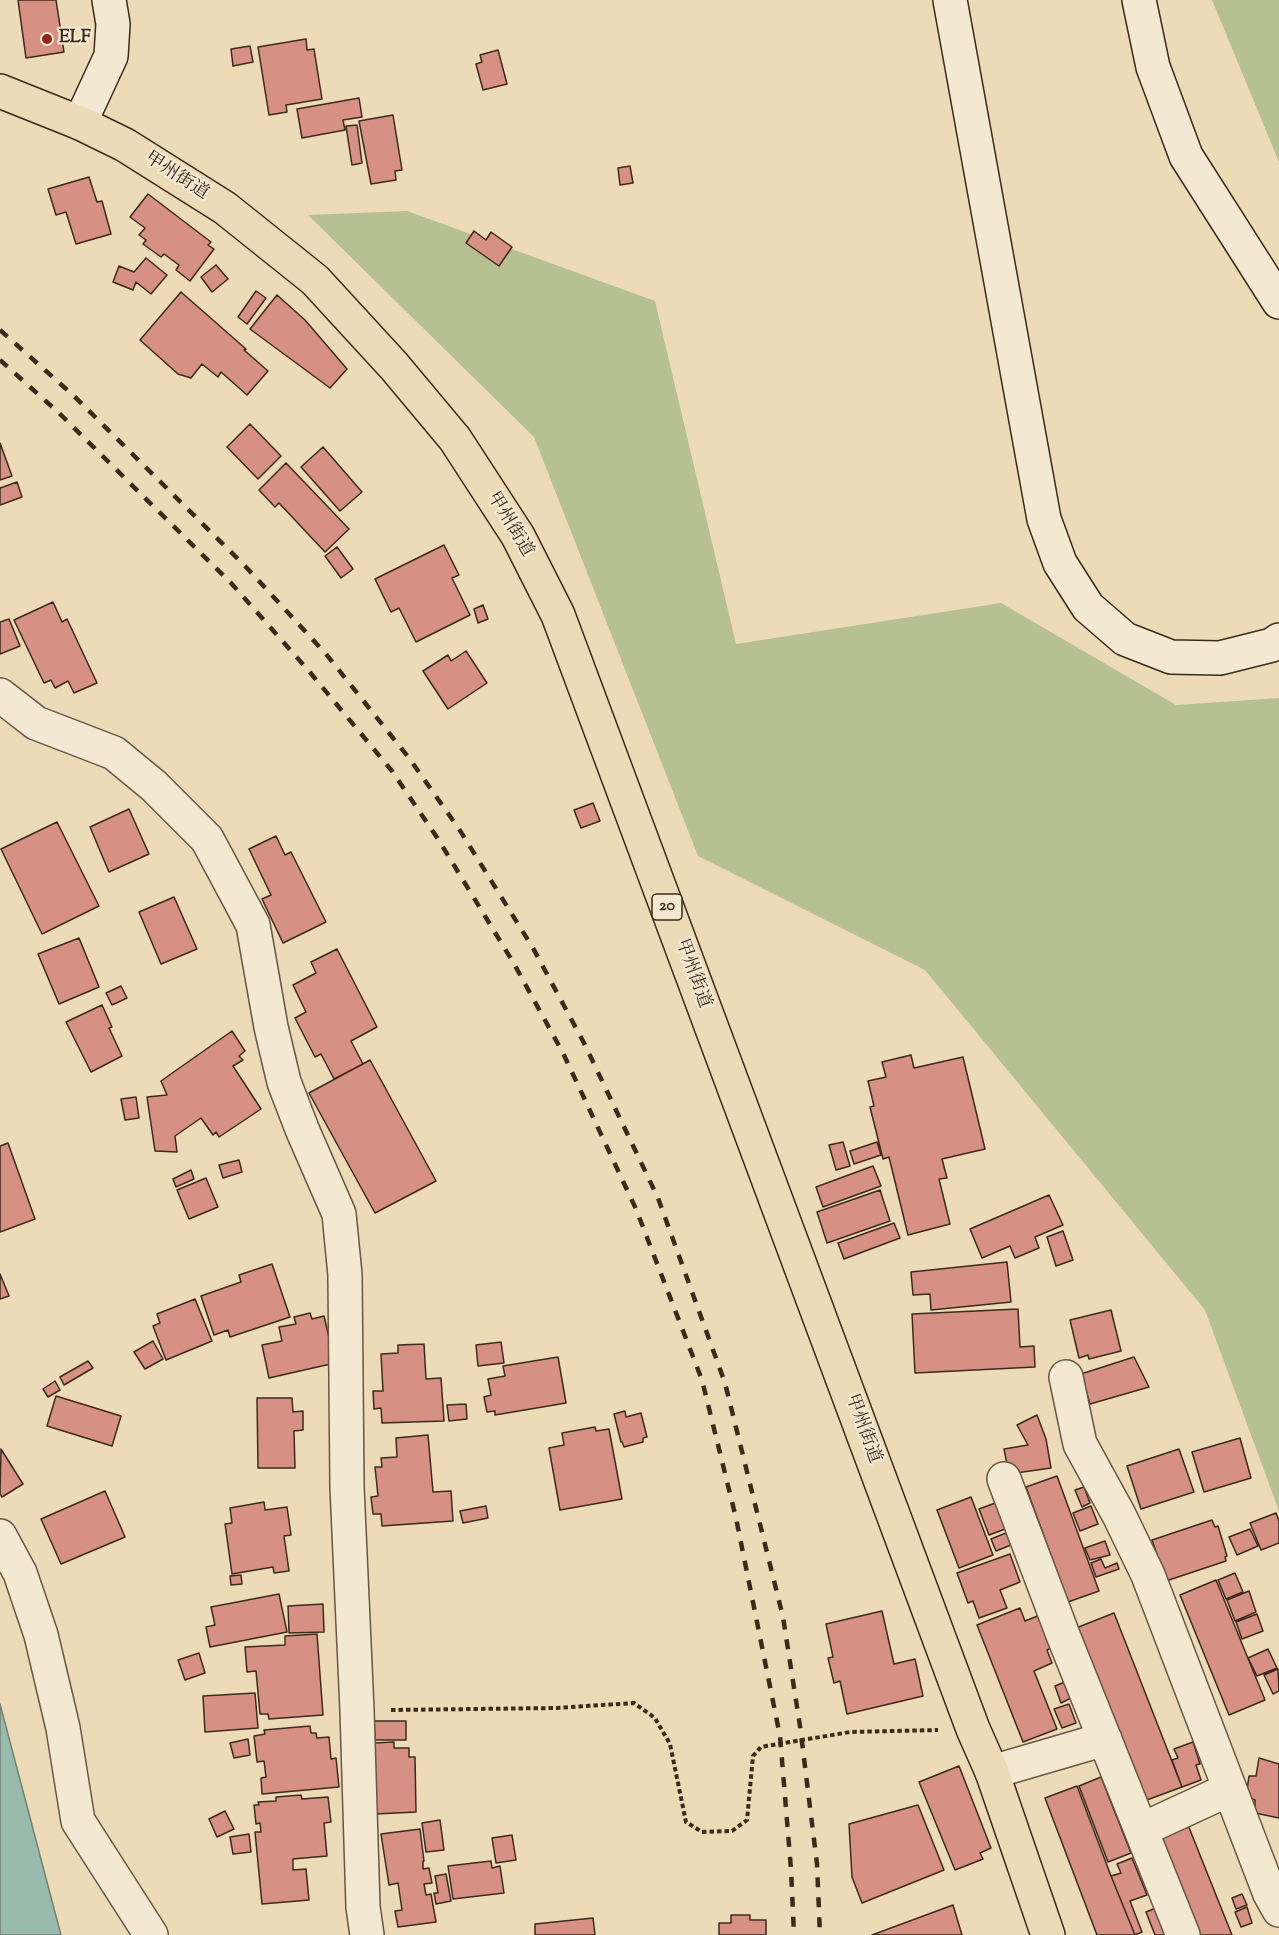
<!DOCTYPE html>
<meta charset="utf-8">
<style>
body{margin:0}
canvas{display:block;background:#eddbb8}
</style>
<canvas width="1279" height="1935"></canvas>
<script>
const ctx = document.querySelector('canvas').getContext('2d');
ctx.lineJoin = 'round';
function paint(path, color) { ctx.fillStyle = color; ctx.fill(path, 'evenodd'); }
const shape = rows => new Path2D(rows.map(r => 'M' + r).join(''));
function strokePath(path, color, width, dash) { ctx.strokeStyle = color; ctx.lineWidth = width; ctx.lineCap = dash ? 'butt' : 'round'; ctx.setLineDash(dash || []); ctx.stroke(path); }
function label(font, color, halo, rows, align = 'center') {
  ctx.font = font + ' "Sorts Mill Goudy","Noto Serif JP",serif'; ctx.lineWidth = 4.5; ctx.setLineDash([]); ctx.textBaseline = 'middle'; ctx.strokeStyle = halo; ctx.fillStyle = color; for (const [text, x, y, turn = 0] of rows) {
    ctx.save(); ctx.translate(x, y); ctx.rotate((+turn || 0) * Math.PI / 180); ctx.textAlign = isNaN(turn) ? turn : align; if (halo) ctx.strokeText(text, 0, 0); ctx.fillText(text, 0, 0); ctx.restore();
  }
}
paint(shape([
 [1212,0,1279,0,1279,162],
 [407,211,655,301,736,644,1001,603,1176,705,1279,698,1279,1511,1205,1310,925,970,698,856,534,437,308,215]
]), '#b7c090');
const water = shape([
 [0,1704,61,1935,0,1935,0,1704]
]);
paint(water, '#99bbae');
strokePath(water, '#748174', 1.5);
const building = shape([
 [18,0,56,0,64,52,26,58,18,0],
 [306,39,307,50,314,49,322,99,286,105,287,112,269,115,258,47,306,39],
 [250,46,253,62,233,66,231,49,250,46],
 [498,50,507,84,483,90,476,64,482,62,480,55,498,50],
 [359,98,362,117,343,120,345,130,302,138,297,109,359,98],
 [393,115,402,170,395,171,396,180,371,184,359,121,393,115],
 [357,125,362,163,352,165,346,126,357,125],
 [630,166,633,183,620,185,618,168,630,166],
 [89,177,97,202,102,201,111,234,76,244,66,212,56,215,48,189,89,177],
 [148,194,211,242,208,245,214,249,190,281,176,270,179,265,164,254,161,257,143,244,146,240,139,235,145,228,130,217,148,194],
 [474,231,486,240,491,232,512,247,499,266,466,243,474,231],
 [146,258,167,275,151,294,136,282,133,290,113,282,119,266,134,272,146,258],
 [216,265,228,279,212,292,201,277,216,265],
 [256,291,266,298,247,324,238,317,256,291],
 [181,292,246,349,244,350,268,371,247,395,221,372,218,377,202,364,191,378,178,374,140,340,181,292],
 [277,295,305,320,347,369,330,388,250,329,277,295],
 [250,424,281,456,258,479,227,447,250,424],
 [0,443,12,476,0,480,0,443],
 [323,447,362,492,340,511,301,467,323,447],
 [286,463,349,529,325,552,279,503,275,507,259,490,286,463],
 [17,482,22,497,0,505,0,488,17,482],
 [444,545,459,575,452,578,470,615,416,642,399,608,391,612,375,579,444,545],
 [337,547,353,569,341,578,325,556,337,547],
 [53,602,62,622,67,619,97,683,74,693,68,681,55,688,51,680,44,683,14,620,53,602],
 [483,605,488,619,478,623,474,609,483,605],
 [9,619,20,646,0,654,0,622,9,619],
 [466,651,487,683,448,709,423,671,448,655,451,661,466,651],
 [593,803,600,821,581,828,574,810,593,803],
 [129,809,149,854,109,872,90,827,129,809],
 [57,822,99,906,42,934,1,849,57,822],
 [276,836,285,855,291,852,326,922,283,943,262,899,271,895,249,849,276,836],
 [174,897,197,949,161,964,139,912,174,897],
 [79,938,99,987,59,1004,38,954,79,938],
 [337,949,377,1027,351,1041,363,1064,334,1079,321,1054,315,1057,295,1018,306,1012,293,985,316,973,311,962,337,949],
 [121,986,127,998,112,1005,106,993,121,986],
 [102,1005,112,1027,109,1028,122,1056,91,1072,66,1022,102,1005],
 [232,1031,245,1051,239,1056,243,1060,233,1066,261,1109,219,1137,216,1132,213,1135,201,1118,175,1136,177,1152,155,1151,147,1097,167,1095,161,1081,232,1031],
 [911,1055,914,1068,963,1057,985,1149,942,1159,947,1178,939,1179,950,1224,908,1235,889,1157,883,1159,870,1107,874,1106,868,1081,886,1077,882,1062,911,1055],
 [370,1060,436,1181,375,1213,309,1093,370,1060],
 [136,1097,139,1118,125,1120,121,1099,136,1097],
 [843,1142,850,1166,836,1170,829,1145,843,1142],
 [877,1142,881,1155,854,1164,850,1151,877,1142],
 [8,1143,35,1219,0,1232,0,1146,8,1143],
 [239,1160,242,1172,223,1178,219,1165,239,1160],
 [873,1166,881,1186,823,1207,816,1187,873,1166],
 [191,1170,194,1179,176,1187,173,1179,191,1170],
 [206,1178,218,1207,189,1219,177,1190,206,1178],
 [880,1190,890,1221,827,1243,817,1212,880,1190],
 [1049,1195,1063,1225,1035,1237,1039,1248,1015,1258,1010,1246,982,1258,970,1229,1049,1195],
 [894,1223,900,1238,844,1259,838,1243,894,1223],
 [1063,1231,1073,1260,1056,1266,1047,1237,1063,1231],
 [1007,1262,1011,1302,931,1310,930,1294,913,1295,911,1272,1007,1262],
 [272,1264,290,1317,230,1337,228,1330,214,1335,201,1296,241,1282,239,1275,272,1264],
 [0,1274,9,1296,0,1299,0,1274],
 [195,1299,212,1341,166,1360,153,1326,160,1323,157,1314,195,1299],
 [1018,1309,1020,1347,1034,1346,1035,1367,915,1373,912,1314,1018,1309],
 [1111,1310,1121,1351,1089,1359,1088,1355,1079,1358,1070,1320,1111,1310],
 [310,1313,312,1319,324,1316,335,1363,269,1378,262,1345,282,1341,279,1327,296,1324,294,1317,310,1313],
 [153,1341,163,1359,145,1369,134,1352,153,1341],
 [501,1342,504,1363,478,1366,476,1345,501,1342],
 [424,1344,426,1379,441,1378,444,1421,382,1423,381,1408,374,1409,373,1391,383,1391,381,1354,398,1353,398,1345,424,1344],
 [558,1357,566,1403,495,1415,495,1411,487,1412,484,1397,491,1395,488,1379,505,1376,503,1366,558,1357],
 [1134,1357,1149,1387,1090,1404,1081,1374,1134,1357],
 [88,1361,93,1368,64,1385,60,1377,88,1361],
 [55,1381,60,1390,48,1397,43,1389,55,1381],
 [56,1396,121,1416,112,1446,47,1426,56,1396],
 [257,1398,292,1398,293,1412,303,1411,303,1430,294,1431,295,1468,258,1468,257,1398],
 [466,1404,467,1419,449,1421,447,1405,466,1404],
 [625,1411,626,1417,641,1413,647,1437,643,1438,643,1442,624,1447,622,1442,621,1442,614,1414,625,1411],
 [1037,1415,1046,1439,1051,1468,1009,1474,1004,1449,1028,1445,1017,1425,1037,1415],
 [595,1427,596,1431,609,1429,622,1499,560,1510,549,1448,564,1445,562,1433,595,1427],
 [428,1435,433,1492,451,1491,453,1521,382,1526,381,1514,373,1514,371,1497,378,1496,375,1467,382,1467,381,1458,397,1457,396,1438,428,1435],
 [1240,1438,1251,1478,1204,1492,1192,1452,1240,1438],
 [1,1449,23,1484,2,1497,0,1494,1,1449],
 [1179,1449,1194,1492,1141,1509,1127,1466,1179,1449],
 [1057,1476,1099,1591,1068,1602,1026,1487,1057,1476],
 [1084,1487,1090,1503,1082,1507,1075,1490,1084,1487],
 [105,1491,125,1537,61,1564,41,1519,105,1491],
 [971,1497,993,1555,959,1568,937,1510,971,1497],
 [264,1502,265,1510,287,1507,291,1535,284,1536,289,1571,274,1573,273,1567,232,1574,225,1524,232,1523,230,1508,264,1502],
 [998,1502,1008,1528,989,1535,979,1509,998,1502],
 [486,1506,488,1518,463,1523,460,1511,486,1506],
 [1091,1506,1098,1524,1080,1531,1073,1513,1091,1506],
 [1276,1513,1279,1521,1279,1543,1261,1550,1250,1523,1276,1513],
 [1212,1520,1215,1527,1218,1526,1227,1556,1225,1557,1226,1561,1166,1581,1152,1540,1212,1520],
 [1250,1529,1258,1546,1237,1555,1229,1537,1250,1529],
 [1006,1533,1011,1545,996,1551,991,1539,1006,1533],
 [1105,1541,1110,1555,1090,1560,1085,1548,1105,1541],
 [1010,1554,1020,1582,1000,1590,1007,1608,979,1618,973,1601,968,1603,957,1573,1010,1554],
 [1101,1559,1105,1568,1117,1563,1119,1569,1096,1577,1091,1563,1101,1559],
 [1235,1573,1243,1592,1226,1599,1218,1580,1235,1573],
 [241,1575,242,1584,231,1585,230,1576,241,1575],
 [1216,1580,1265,1700,1229,1715,1180,1595,1216,1580],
 [1249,1591,1256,1612,1235,1621,1227,1600,1249,1591],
 [279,1594,287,1632,210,1647,206,1627,215,1625,211,1607,279,1594],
 [323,1604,324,1632,289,1633,288,1606,323,1604],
 [1020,1608,1025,1621,1040,1615,1053,1647,1047,1650,1052,1663,1034,1671,1057,1729,1023,1742,977,1625,1020,1608],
 [882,1611,894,1664,915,1659,923,1696,847,1714,840,1681,834,1683,828,1658,833,1657,826,1624,882,1611],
 [1114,1613,1182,1787,1144,1801,1076,1628,1114,1613],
 [1257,1614,1263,1631,1242,1639,1236,1622,1257,1614],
 [317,1634,323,1715,269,1719,268,1714,260,1714,256,1671,247,1672,245,1647,285,1645,285,1636,317,1634],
 [1268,1649,1277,1668,1257,1676,1248,1658,1268,1649],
 [199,1653,205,1673,185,1680,178,1660,199,1653],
 [1278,1669,1279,1691,1273,1694,1264,1675,1278,1669],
 [1065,1682,1071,1698,1061,1703,1055,1686,1065,1682],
 [255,1693,258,1728,205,1732,203,1696,255,1693],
 [1069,1704,1076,1723,1062,1728,1054,1709,1069,1704],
 [374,1721,406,1721,406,1740,375,1740,374,1721],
 [310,1726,311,1733,316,1733,317,1738,329,1737,331,1759,336,1758,339,1787,262,1794,261,1778,266,1777,264,1761,257,1762,254,1736,265,1734,264,1730,310,1726],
 [248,1739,250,1755,234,1758,230,1743,248,1739],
 [394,1742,394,1748,409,1748,409,1757,415,1757,416,1812,376,1814,374,1743,394,1742],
 [1193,1742,1200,1764,1196,1765,1201,1780,1182,1787,1172,1760,1178,1758,1174,1749,1193,1742],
 [1259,1758,1279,1764,1279,1818,1255,1813,1255,1800,1246,1797,1249,1776,1256,1776,1259,1758],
 [959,1766,991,1848,980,1853,983,1859,955,1870,919,1782,959,1766],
 [1101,1777,1131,1853,1108,1862,1079,1786,1101,1777],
 [1077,1786,1111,1876,1135,1935,1097,1935,1045,1798,1077,1786],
 [301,1795,302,1799,328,1797,331,1822,324,1823,327,1856,293,1859,293,1870,306,1869,309,1900,262,1904,255,1832,261,1832,260,1823,256,1824,254,1805,259,1805,258,1802,276,1801,276,1797,301,1795],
 [918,1805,944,1870,862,1903,852,1877,849,1824,918,1805],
 [225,1811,234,1829,217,1837,209,1819,225,1811],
 [440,1820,444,1850,426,1852,422,1823,440,1820],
 [1188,1825,1232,1935,1200,1935,1160,1835,1188,1825],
 [420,1829,424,1861,423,1861,423,1869,429,1868,432,1883,424,1884,426,1895,431,1894,436,1922,398,1927,395,1911,402,1910,398,1883,389,1885,381,1834,420,1829],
 [249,1834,251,1852,233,1854,230,1837,249,1834],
 [512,1835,516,1860,496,1863,492,1838,512,1835],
 [1132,1858,1147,1895,1130,1901,1142,1932,1135,1935,1111,1876,1121,1873,1117,1864,1132,1858],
 [491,1861,492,1868,500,1866,504,1893,453,1899,448,1866,491,1861],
 [446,1874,451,1901,436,1904,434,1893,438,1893,435,1876,446,1874],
 [1242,1894,1247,1905,1236,1909,1232,1898,1242,1894],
 [953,1905,962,1935,872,1935,953,1905],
 [1247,1907,1252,1923,1241,1927,1235,1912,1247,1907],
 [1156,1908,1167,1935,1155,1935,1146,1912,1156,1908],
 [731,1915,750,1915,750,1920,766,1920,766,1935,719,1935,719,1923,731,1923,731,1915],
 [593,1918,595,1935,535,1935,535,1924,593,1918]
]);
paint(building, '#d69084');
strokePath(building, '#3d2a1d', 1.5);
const street = shape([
 [0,695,36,723,114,753,154,786,207,839,253,925,271,1027,284,1082,302,1129,339,1214,345,1275,347,1487,357,1710,363,1907,367,1935],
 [1066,1377,1080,1444,1119,1515,1148,1575,1270,1894,1279,1910],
 [1004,1479,1063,1635,1183,1935],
 [0,1536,20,1573,41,1635,63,1728,78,1821,151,1935],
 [992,1772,1105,1739],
 [1141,1830,1230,1789]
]);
const secondary = shape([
 [950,0,1044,519,1060,563,1088,607,1125,639,1171,657,1220,658,1272,645,1279,640],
 [1139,0,1153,67,1186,156,1279,302],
 [80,123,111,56,113,24,109,0]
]);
const highway = shape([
 [0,91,80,123,125,145,225,208,315,280,394,366,455,439,518,536,558,615,973,1729,992,1772,1048,1935]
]);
strokePath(street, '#695644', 36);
strokePath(secondary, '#3d2a1d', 36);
strokePath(highway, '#3d2a1d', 36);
strokePath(shape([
 [391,1710,556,1708,634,1703,655,1718,670,1744,686,1822,702,1832,732,1831,747,1820,753,1756,761,1747,850,1732,938,1730]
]), '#3d2a1d', 4, [4.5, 3]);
strokePath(street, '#f3e8d1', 33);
strokePath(secondary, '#f3e8d1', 33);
strokePath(highway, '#eddbb8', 33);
strokePath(shape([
 [0,330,74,396,246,567,326,654,409,758,459,829,533,948,584,1043,658,1198,725,1383,783,1617,800,1726,817,1864,820,1935],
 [0,360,58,412,231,583,308,670,392,771,438,839,513,962,563,1053,636,1209,702,1380,736,1518,780,1736,791,1869,794,1935]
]), '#3d2a1d', 4.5, [10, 10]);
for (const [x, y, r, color] of [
 [47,39,6,"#8f2418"]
]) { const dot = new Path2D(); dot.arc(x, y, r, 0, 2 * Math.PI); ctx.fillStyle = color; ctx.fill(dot); strokePath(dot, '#f3e8d1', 2); }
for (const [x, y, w] of [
 [667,907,30]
]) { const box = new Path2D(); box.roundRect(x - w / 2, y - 13, w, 26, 4.5); ctx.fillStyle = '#f3e8d1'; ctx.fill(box); strokePath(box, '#3d2a1d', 1.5); }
label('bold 16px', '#3d2a1d', null, [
 ["20",667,907]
]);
label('bold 18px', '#3d2a1d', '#f3e8d1', [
 ["ELF",59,39]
], 'left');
label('18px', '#3d2a1d', '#f3e8d1', [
 ["甲州街道",176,177,33],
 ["甲州街道",509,525,59],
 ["甲州街道",692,974,70],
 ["甲州街道",862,1429,70]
]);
</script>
